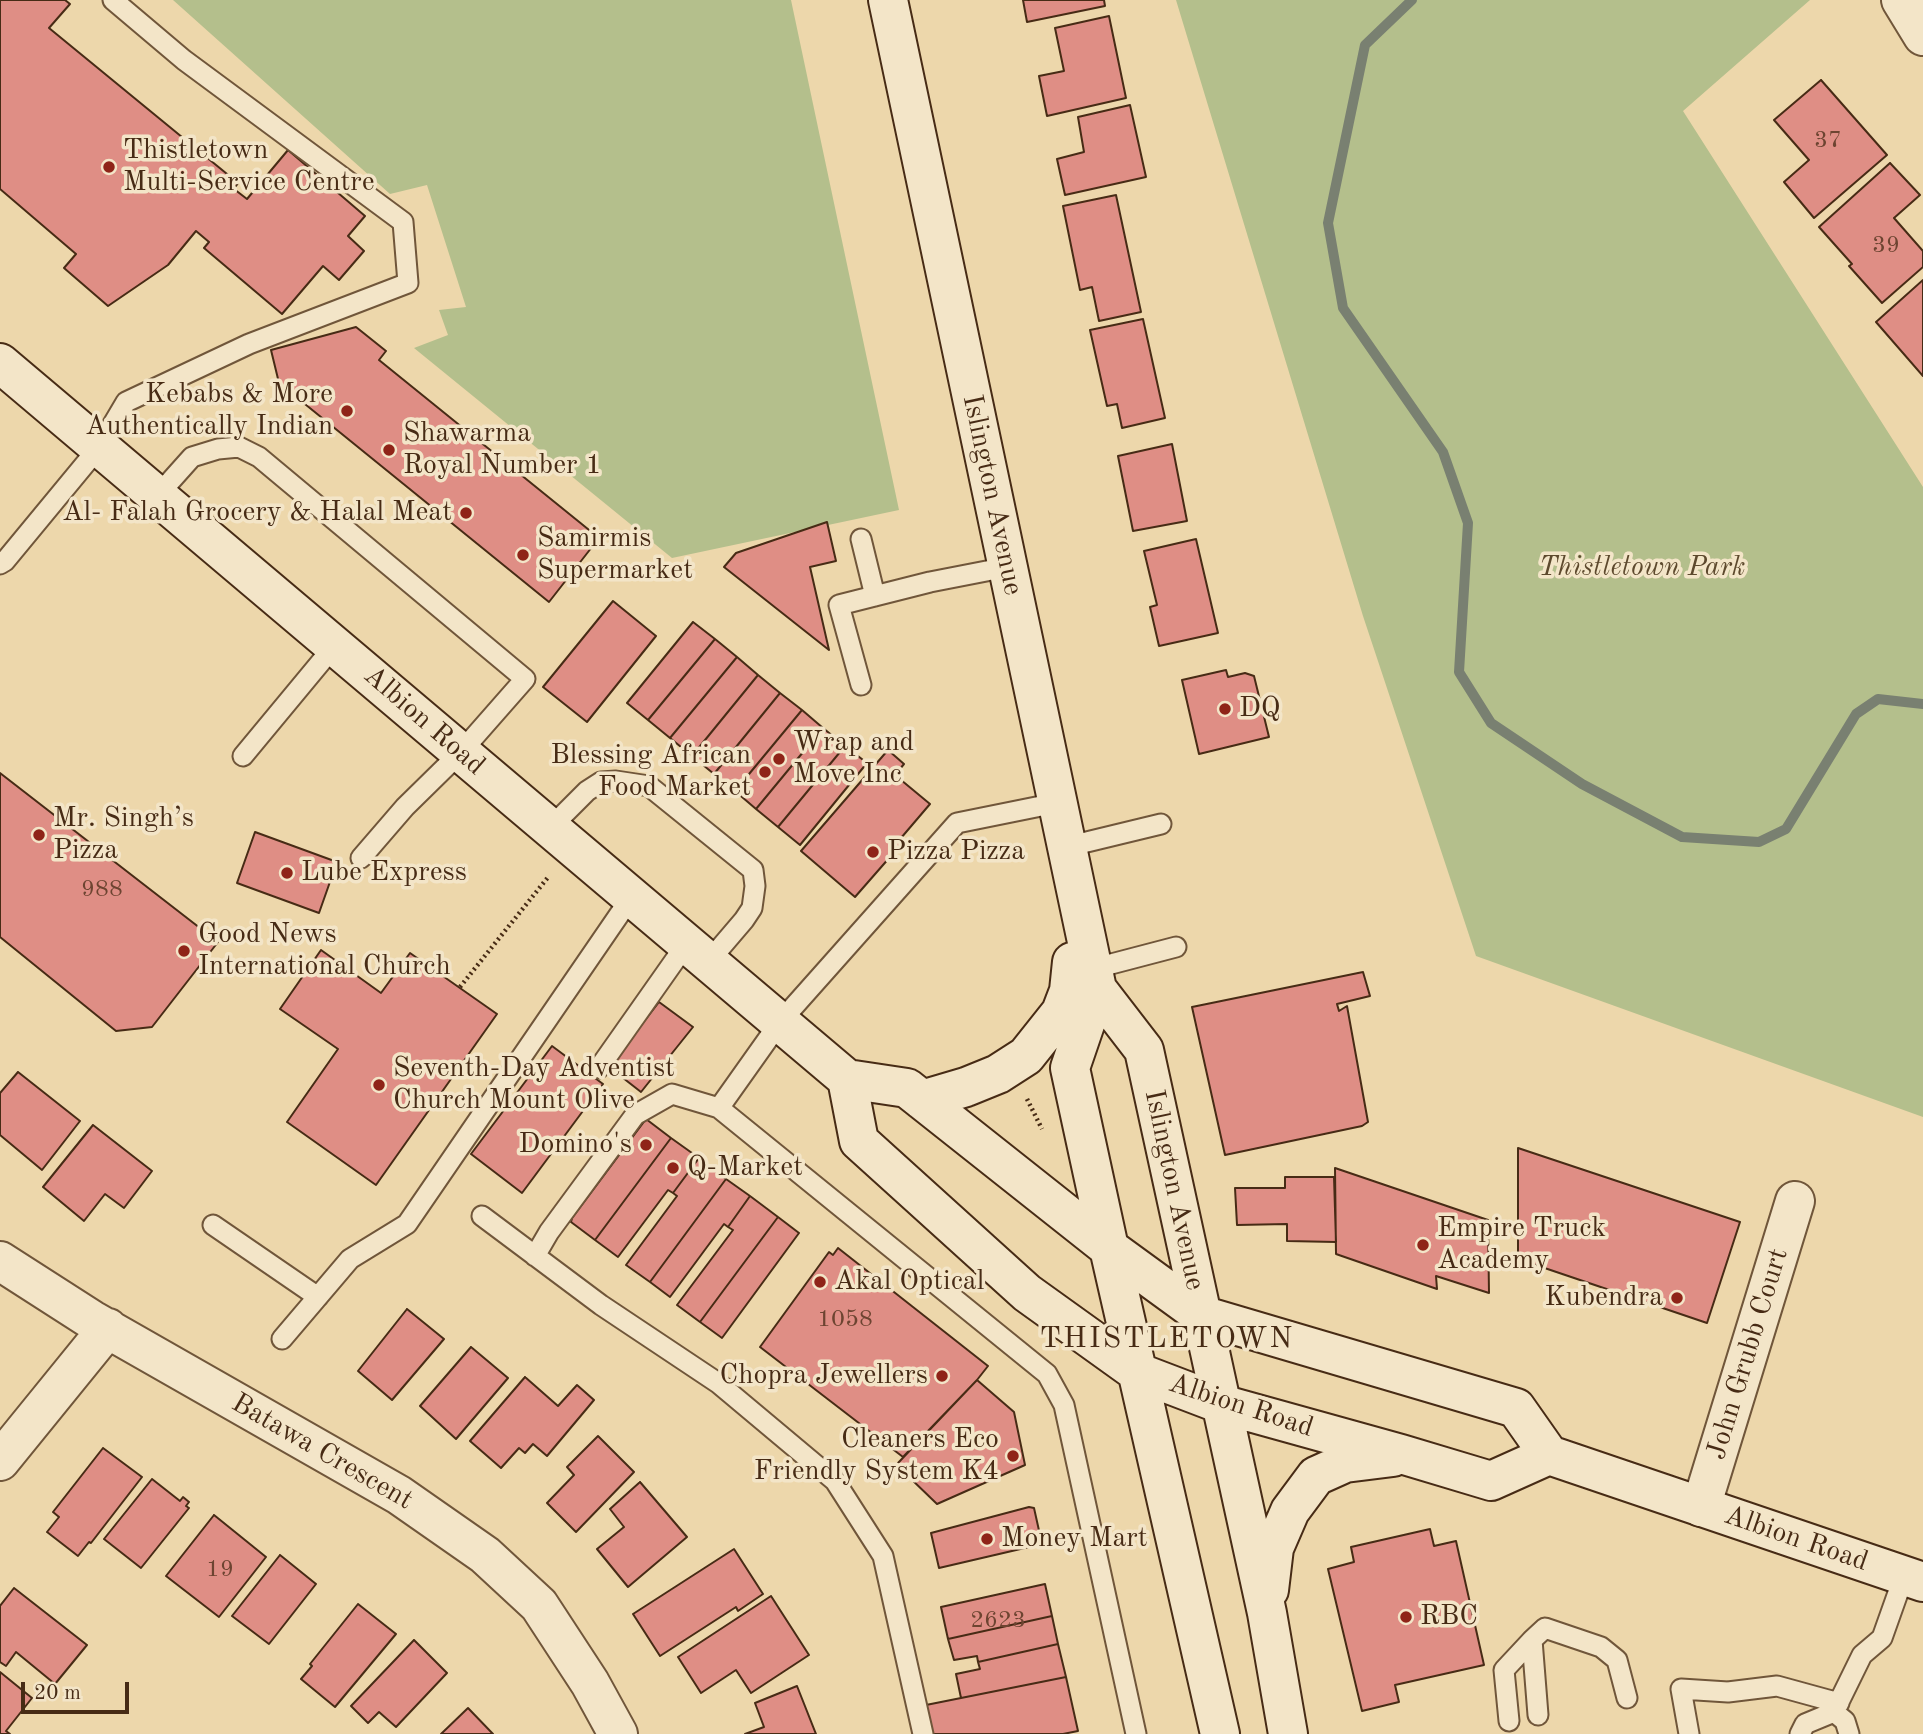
<!DOCTYPE html>
<meta charset="utf-8">
<style>
body{margin:0}
#map{position:relative;width:1923px;height:1734px;overflow:hidden;background:#edd7ab;font-family:"Old Standard TT",serif}
canvas{display:block}
.scale{position:absolute;left:21px;top:1682px;width:108px;height:32px;box-sizing:border-box;border:4px solid #472b15;border-top:0;padding-left:9px;font-size:21px;line-height:24px;white-space:nowrap;color:#472b15;-webkit-text-stroke:5px #f3e5c8;paint-order:stroke}
</style>
<div id="map">
<canvas width="1923" height="1734"></canvas>
<div class="scale">20 m</div>
</div>
<script>
const ctx = document.querySelector('canvas').getContext('2d');
ctx.lineJoin = 'round';
function paint(path, color) { ctx.fillStyle = color; ctx.fill(path, 'evenodd'); }
const shape = rows => new Path2D(rows.map(r => 'M' + r).join(''));
function strokePath(path, color, width, dash) { ctx.strokeStyle = color; ctx.lineWidth = width; ctx.lineCap = dash ? 'butt' : 'round'; ctx.setLineDash(dash || []); ctx.stroke(path); }
function label(font, color, halo, rows, align = 'center') {
  ctx.font = font + ' "Old Standard TT",serif'; ctx.lineWidth = 7; ctx.setLineDash([]); ctx.textBaseline = 'middle'; ctx.strokeStyle = halo; ctx.fillStyle = color; for (const [text, x, y, turn = 0] of rows) {
    ctx.save(); ctx.translate(x, y); ctx.rotate((+turn || 0) * Math.PI / 180); ctx.textAlign = isNaN(turn) ? turn : align; if (halo) ctx.strokeText(text, 0, 0); ctx.fillText(text, 0, 0); ctx.restore();
  }
}
paint(shape([
 [173,0,791,0,899,510,672,558,414,348,448,335,439,310,466,307,427,185,390,194],
 [1176,0,1810,0,1683,111,1923,487,1923,1117,1476,956,1363,616]
]), '#b4bf8c');
strokePath(shape([
 [1412,0,1365,45,1328,223,1343,308,1443,452,1468,523,1459,672,1491,723,1582,784,1682,837,1759,842,1786,829,1856,714,1878,699,1923,704]
]), '#798071', 10);
const building = shape([
 [0,0,65,0,70,4,49,28,238,183,234,189,247,199,288,150,365,216,348,236,364,251,339,280,323,266,282,314,204,248,209,242,196,231,168,265,108,306,64,268,76,254,0,189,0,0],
 [1023,0,1104,0,1105,6,1027,22,1023,0],
 [1109,16,1126,98,1047,116,1039,76,1064,71,1055,28,1109,16],
 [1821,80,1887,155,1814,218,1784,182,1809,160,1774,120,1821,80],
 [1130,105,1146,177,1065,195,1057,159,1084,152,1078,117,1130,105],
 [1890,163,1920,195,1894,218,1923,251,1923,267,1882,303,1849,266,1852,264,1819,227,1890,163],
 [1116,195,1141,312,1099,321,1092,287,1080,290,1063,206,1116,195],
 [1923,280,1923,376,1876,322,1923,280],
 [1143,319,1165,418,1122,428,1117,404,1107,406,1090,330,1143,319],
 [356,327,386,351,379,360,599,538,549,602,279,383,271,350,356,327],
 [1172,444,1187,521,1133,531,1118,456,1172,444],
 [827,522,836,561,810,567,829,650,724,567,736,553,827,522],
 [1196,539,1218,633,1159,646,1150,607,1157,605,1144,551,1196,539],
 [613,601,656,636,587,722,543,687,613,601],
 [693,622,715,639,648,720,627,703,693,622],
 [715,639,737,657,670,738,648,720,715,639],
 [737,657,758,675,692,756,670,738,737,657],
 [1226,670,1228,677,1245,673,1254,676,1269,737,1199,754,1182,680,1226,670],
 [758,675,780,693,714,774,692,756,758,675],
 [780,693,802,710,735,791,714,774,780,693],
 [802,710,823,728,756,809,735,791,802,710],
 [823,728,845,746,778,827,756,809,823,728],
 [845,746,867,763,800,845,778,827,845,746],
 [888,750,904,764,895,775,930,804,901,838,904,841,855,897,801,851,888,750],
 [0,773,218,942,152,1027,116,1031,0,937,0,773],
 [255,832,337,862,319,913,237,883,255,832],
 [321,950,381,993,410,953,497,1014,376,1185,287,1122,338,1049,280,1009,321,950],
 [1363,972,1370,996,1337,1004,1339,1011,1347,1006,1368,1122,1362,1126,1225,1155,1192,1007,1363,972],
 [659,1002,693,1027,641,1092,609,1067,659,1002],
 [552,1046,603,1084,522,1193,471,1154,552,1046],
 [18,1072,80,1121,42,1170,0,1135,0,1093,18,1072],
 [646,1119,671,1138,595,1240,571,1222,572,1218,646,1119],
 [93,1125,152,1171,124,1208,105,1194,84,1221,43,1187,93,1125],
 [671,1138,699,1158,673,1193,668,1190,618,1257,595,1240,671,1138],
 [1518,1148,1740,1222,1707,1323,1518,1259,1518,1148],
 [699,1158,726,1179,650,1282,626,1265,677,1196,673,1193,699,1158],
 [1335,1168,1488,1220,1489,1293,1436,1276,1437,1289,1336,1254,1335,1168],
 [1285,1177,1334,1177,1336,1242,1287,1241,1287,1224,1237,1225,1235,1188,1285,1188,1285,1177],
 [726,1179,750,1196,728,1227,724,1224,670,1297,650,1282,726,1179],
 [750,1196,778,1217,700,1322,677,1305,733,1230,728,1227,750,1196],
 [778,1217,799,1233,722,1338,700,1322,778,1217],
 [838,1248,988,1366,977,1380,903,1457,760,1347,829,1252,833,1255,838,1248],
 [407,1309,444,1339,392,1400,358,1371,407,1309],
 [471,1347,508,1378,456,1439,420,1406,471,1347],
 [525,1377,558,1406,577,1385,594,1400,547,1456,533,1444,525,1453,519,1448,501,1468,470,1441,525,1377],
 [977,1380,1014,1412,1025,1465,937,1504,908,1476,910,1473,898,1463,977,1380],
 [598,1436,634,1472,576,1532,547,1503,574,1475,567,1467,598,1436],
 [103,1448,142,1477,91,1543,89,1542,78,1556,47,1532,59,1517,53,1512,103,1448],
 [152,1479,180,1501,183,1497,189,1502,186,1506,189,1508,141,1568,104,1539,152,1479],
 [640,1482,687,1537,628,1587,597,1549,624,1527,610,1509,640,1482],
 [1029,1507,1034,1508,1042,1544,939,1568,931,1533,1029,1507],
 [214,1515,266,1557,219,1617,166,1576,214,1515],
 [1430,1529,1434,1546,1456,1541,1484,1665,1395,1685,1399,1702,1362,1711,1328,1569,1354,1562,1351,1547,1430,1529],
 [734,1549,763,1594,738,1611,736,1607,660,1656,633,1614,734,1549],
 [280,1555,316,1584,269,1644,232,1616,280,1555],
 [1045,1584,1052,1616,948,1639,941,1607,1045,1584],
 [14,1588,87,1645,55,1684,16,1652,6,1666,0,1662,0,1606,14,1588],
 [771,1596,809,1655,751,1693,736,1670,701,1693,678,1657,771,1596],
 [358,1604,396,1634,335,1707,301,1679,312,1666,310,1664,358,1604],
 [1052,1616,1058,1644,978,1662,977,1656,954,1660,948,1639,1052,1616],
 [414,1640,447,1673,396,1727,379,1712,368,1723,351,1706,414,1640],
 [1058,1644,1066,1677,961,1698,956,1674,980,1669,978,1662,1058,1644],
 [0,1672,32,1698,6,1731,10,1734,0,1734,0,1672],
 [1066,1677,1078,1731,1063,1734,927,1734,921,1706,1066,1677],
 [797,1686,816,1734,745,1734,764,1727,755,1703,797,1686],
 [468,1708,493,1734,441,1734,468,1708]
]);
paint(building, '#df8e85');
strokePath(building, '#472b15', 2);
const service = shape([
 [158,495,192,457,218,449,239,447,259,457,525,679,460,753,405,807,361,858],
 [861,539,875,596],
 [0,564,5,561,100,446,126,402,249,344,408,283,403,222,184,60,113,0],
 [861,685,839,605,930,582,1007,567],
 [243,756,335,645],
 [1056,803,957,823,780,1022,719,1108,1047,1374,1064,1405,1136,1734],
 [550,828,587,791,601,782,616,781,649,786,753,870,755,886,752,908,744,920,709,961],
 [1066,847,1161,824],
 [1092,969,1176,947],
 [599,1068,687,943],
 [482,1216,601,1305,718,1383,835,1481,883,1556,923,1734],
 [213,1225,318,1297],
 [535,1256,549,1232,635,1115,672,1094,719,1108],
 [282,1339,350,1259,407,1224,632,896],
 [1834,1712,1845,1721,1849,1734],
 [1538,1715,1532,1640,1545,1628,1601,1647,1617,1660,1627,1698],
 [1509,1721,1504,1670,1532,1640],
 [1689,1734,1681,1689,1728,1692,1777,1686,1839,1703],
 [1800,1734,1805,1724,1834,1712,1862,1655,1882,1638,1904,1576]
]);
const minor = shape([
 [1901,0,1923,36],
 [0,1261,92,1320,399,1495,485,1555,539,1605,590,1683,618,1734],
 [0,1461,108,1328],
 [1701,1507,1795,1201]
]);
const secondary = shape([
 [888,0,1097,989,1144,1050,1267,1613,1288,1734],
 [0,363,847,1079,907,1088,1109,1248,1201,1315,1516,1408,1549,1455,1923,1582],
 [1097,989,1070,1068,1109,1248,1220,1734],
 [847,1079,859,1141,1027,1293,1137,1372,1221,1404,1401,1454,1491,1481,1549,1455],
 [922,1100,966,1087,998,1074,1026,1056,1061,1012,1069,991,1072,962],
 [1269,1590,1274,1548,1290,1511,1316,1476,1345,1463,1393,1457]
]);
strokePath(service, '#70563a', 23);
strokePath(minor, '#70563a', 42);
strokePath(secondary, '#472b15', 42);
strokePath(shape([
 [460,987,549,876],
 [1027,1099,1042,1129]
]), '#472b15', 4.5, [2, 3.5]);
strokePath(service, '#f3e5c8', 19);
strokePath(minor, '#f3e5c8', 38);
strokePath(secondary, '#f3e5c8', 38);
for (const [x, y, r, color] of [
 [109,167,7,"#8f2418"],
 [347,411,7,"#8f2418"],
 [389,450,7,"#8f2418"],
 [466,513,7,"#8f2418"],
 [523,555,7,"#8f2418"],
 [1225,709,7,"#8f2418"],
 [779,759,7,"#8f2418"],
 [765,772,7,"#8f2418"],
 [39,835,7,"#8f2418"],
 [873,852,7,"#8f2418"],
 [287,873,7,"#8f2418"],
 [184,951,7,"#8f2418"],
 [379,1085,7,"#8f2418"],
 [646,1145,7,"#8f2418"],
 [673,1168,7,"#8f2418"],
 [1423,1245,7,"#8f2418"],
 [820,1282,7,"#8f2418"],
 [1677,1298,7,"#8f2418"],
 [942,1376,7,"#8f2418"],
 [1013,1456,7,"#8f2418"],
 [987,1539,7,"#8f2418"],
 [1406,1617,7,"#8f2418"]
]) { const dot = new Path2D(); dot.arc(x, y, r, 0, 2 * Math.PI); ctx.fillStyle = color; ctx.fill(dot); strokePath(dot, '#f3e5c8', 2.5); }
label('24px', '#6d4431', null, [
 ["37",1828,141],
 ["39",1886,246],
 ["988",102,890],
 ["1058",845,1320],
 ["19",220,1570],
 ["2623",998,1621]
]);
label('28px', '#472b15', '#f3e5c8', [
 ["Thistletown",123,151],
 ["Multi-Service Centre",123,183],
 ["Kebabs & More",333,395,"right"],
 ["Authentically Indian",333,427,"right"],
 ["Shawarma",403,434],
 ["Royal Number 1",403,466],
 ["Al- Falah Grocery & Halal Meat",452,513,"right"],
 ["Samirmis",537,539],
 ["Supermarket",537,571],
 ["DQ",1239,709],
 ["Wrap and",793,743],
 ["Move Inc",793,775],
 ["Blessing African",751,756,"right"],
 ["Food Market",751,788,"right"],
 ["Mr. Singh’s",53,819],
 ["Pizza",53,851],
 ["Pizza Pizza",887,852],
 ["Lube Express",301,873],
 ["Good News",198,935],
 ["International Church",198,967],
 ["Seventh-Day Adventist",393,1069],
 ["Church Mount Olive",393,1101],
 ["Domino's",632,1145,"right"],
 ["Q-Market",687,1168],
 ["Empire Truck",1437,1229],
 ["Academy",1437,1261],
 ["Akal Optical",834,1282],
 ["Kubendra",1663,1298,"right"],
 ["Chopra Jewellers",928,1376,"right"],
 ["Cleaners Eco",999,1440,"right"],
 ["Friendly System K4",999,1472,"right"],
 ["Money Mart",1001,1539],
 ["RBC",1420,1617]
], 'left');
label('28px', '#472b15', '#f3e5c8', [
 ["Islington Avenue",992,495,78],
 ["Albion Road",424,721,41],
 ["Islington Avenue",1174,1190,78],
 ["John Grubb Court",1748,1354,-73],
 ["Albion Road",1241,1406,18],
 ["Batawa Crescent",322,1452,30],
 ["Albion Road",1796,1539,19]
]);
label('italic 28px', '#5d492d', '#f3e5c8', [
 ["Thistletown Park",1642,568]
]);
ctx.letterSpacing = '2px';
label('30px', '#472b15', '#f3e5c8', [
 ["THISTLETOWN",1167,1339]
]);
ctx.letterSpacing = '0px';
</script>
